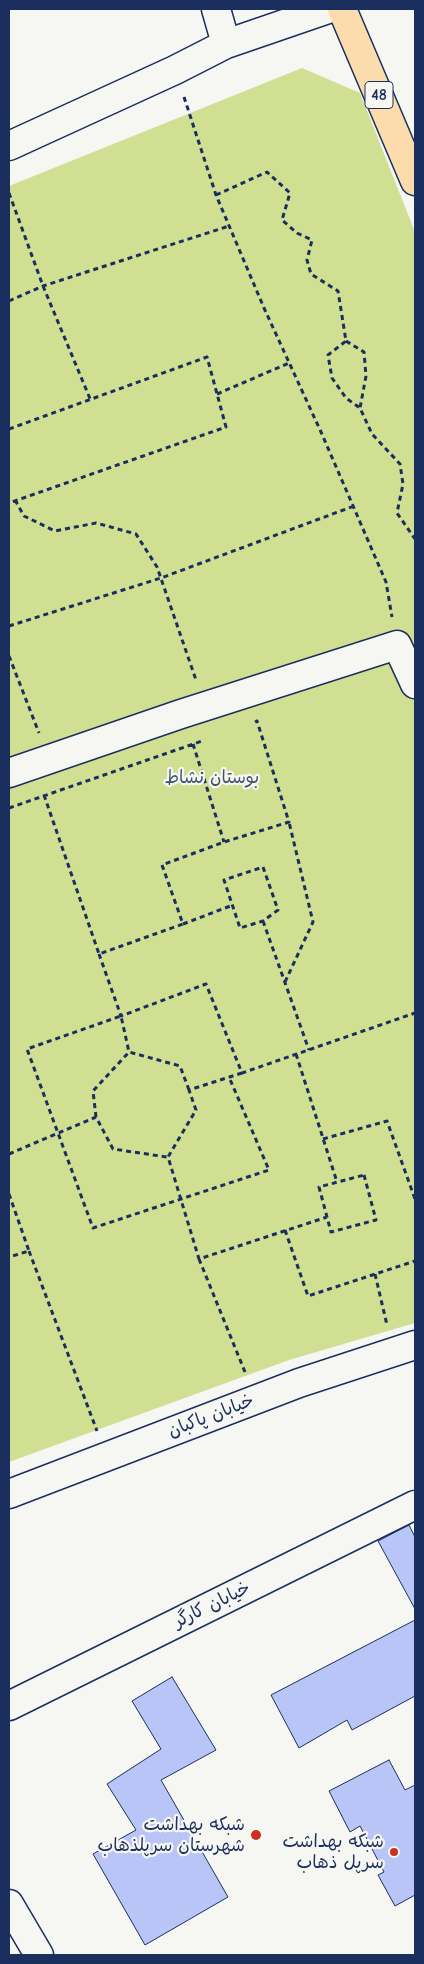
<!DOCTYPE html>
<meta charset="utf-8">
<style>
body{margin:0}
#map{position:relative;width:424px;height:1964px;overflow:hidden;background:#f6f6f2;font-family:"Comic Neue",sans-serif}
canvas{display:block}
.frame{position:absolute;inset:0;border:10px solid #1b2f5e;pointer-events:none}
</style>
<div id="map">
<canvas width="424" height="1964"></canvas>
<div class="frame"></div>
</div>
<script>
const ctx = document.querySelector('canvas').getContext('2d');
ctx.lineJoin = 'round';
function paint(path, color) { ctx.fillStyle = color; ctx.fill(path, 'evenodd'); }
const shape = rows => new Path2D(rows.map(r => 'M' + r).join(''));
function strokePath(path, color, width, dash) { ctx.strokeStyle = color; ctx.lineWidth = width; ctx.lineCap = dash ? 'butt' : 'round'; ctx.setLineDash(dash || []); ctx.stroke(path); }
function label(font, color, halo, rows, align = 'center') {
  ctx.font = font + ' "Comic Neue","Playpen Sans Arabic",sans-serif'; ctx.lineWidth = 4.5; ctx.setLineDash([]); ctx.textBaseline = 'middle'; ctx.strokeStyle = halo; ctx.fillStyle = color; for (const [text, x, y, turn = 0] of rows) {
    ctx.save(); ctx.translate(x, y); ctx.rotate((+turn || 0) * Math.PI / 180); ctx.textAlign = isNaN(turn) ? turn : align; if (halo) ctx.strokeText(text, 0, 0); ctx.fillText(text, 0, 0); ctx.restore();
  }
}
paint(shape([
 [302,68,360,93,415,232,415,1323,289,1360,9,1462,9,186]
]), '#d0df92');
const building = shape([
 [409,1525,415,1537,415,1609,378,1541,409,1525],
 [415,1620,415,1696,352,1730,347,1720,299,1748,271,1695,415,1620],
 [172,1677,216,1750,161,1780,228,1897,145,1945,93,1854,136,1830,107,1784,161,1749,132,1701,172,1677],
 [389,1760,405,1790,415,1785,415,1895,395,1906,378,1875,384,1872,360,1826,350,1832,329,1791,389,1760]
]);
paint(building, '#b9c5f6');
strokePath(building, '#1b2f5e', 1);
const minor = shape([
 [216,9,226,44],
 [9,146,175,70,226,44,328,9],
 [9,773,181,714,397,645,415,684],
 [9,1494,299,1383,415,1345],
 [9,1706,415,1505],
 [9,1904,39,1955]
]);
const primary = shape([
 [342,9,415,181]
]);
strokePath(minor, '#1b2f5e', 31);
strokePath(primary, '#1b2f5e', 31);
strokePath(shape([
 [184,97,216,195,264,308,321,432,386,582,392,617],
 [9,193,43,286,91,401],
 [216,195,267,172,290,193,282,220,297,233,312,240,307,260,311,274,338,291,346,341,328,355,332,378,346,398,360,408,372,434,400,464,403,484,397,513,415,539],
 [9,301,43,286,229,226],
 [346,341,364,352,366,376,360,408],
 [217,394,289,363],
 [9,429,207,357,226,427,9,503],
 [15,500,24,516,55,531,96,523,136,534,157,567,196,680],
 [9,626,161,578,354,506],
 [9,656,39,733],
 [193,744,224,842],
 [44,795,99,954,183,924,162,865,224,842,289,822,257,721,255,722],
 [9,808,202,741],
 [263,867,278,910,263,921,240,928,224,880,263,867],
 [263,921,309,1050],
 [183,924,233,905],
 [99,954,121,1016,206,984,242,1073,415,1013],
 [285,982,313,922,289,822],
 [296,1054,337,1182],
 [242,1073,189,1090,196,1110,168,1157,199,1259,327,1217],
 [189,1090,180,1066,129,1052,121,1016,27,1049,93,1228,269,1170,229,1077],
 [96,1117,93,1091,129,1052],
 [323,1139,387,1121,415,1199],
 [9,1154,96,1117,113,1149,167,1157],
 [364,1175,376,1220,331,1232,319,1187,364,1175],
 [9,1194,29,1251,9,1257],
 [285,1230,308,1296,415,1261],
 [29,1251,97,1431],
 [199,1259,245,1372],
 [375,1274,387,1325]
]), '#1b2f5e', 3, [5, 4]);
strokePath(minor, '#f6f6f2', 28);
strokePath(primary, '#fcdcac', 28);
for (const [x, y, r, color] of [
 [256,1835,6,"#c8321e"],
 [394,1852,5,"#c8321e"]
]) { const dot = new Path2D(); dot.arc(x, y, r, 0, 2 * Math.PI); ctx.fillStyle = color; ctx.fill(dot); strokePath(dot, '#f6f6f2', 2); }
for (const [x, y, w] of [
 [379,95,28]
]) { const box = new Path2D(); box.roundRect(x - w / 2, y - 13.5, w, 27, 4); ctx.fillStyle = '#f6f6f2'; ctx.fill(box); strokePath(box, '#1b2f5e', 1); }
label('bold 16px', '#1b2f5e', null, [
 ["48",379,95]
]);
label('18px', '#3f5268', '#f6f6f2', [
 ["بوستان نشاط",212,778]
]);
label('18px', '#1b2f5e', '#f6f6f2', [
 ["خیابان پاکبان",211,1416,-21],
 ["خیابان کارگر",212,1605,-26]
]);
label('18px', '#1b2f5e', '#f6f6f2', [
 ["شبکه بهداشت",245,1825],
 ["شهرستان سرپلذهاب",245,1846],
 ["شبکه بهداشت",384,1842],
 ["سرپل ذهاب",384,1863]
], 'right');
</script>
